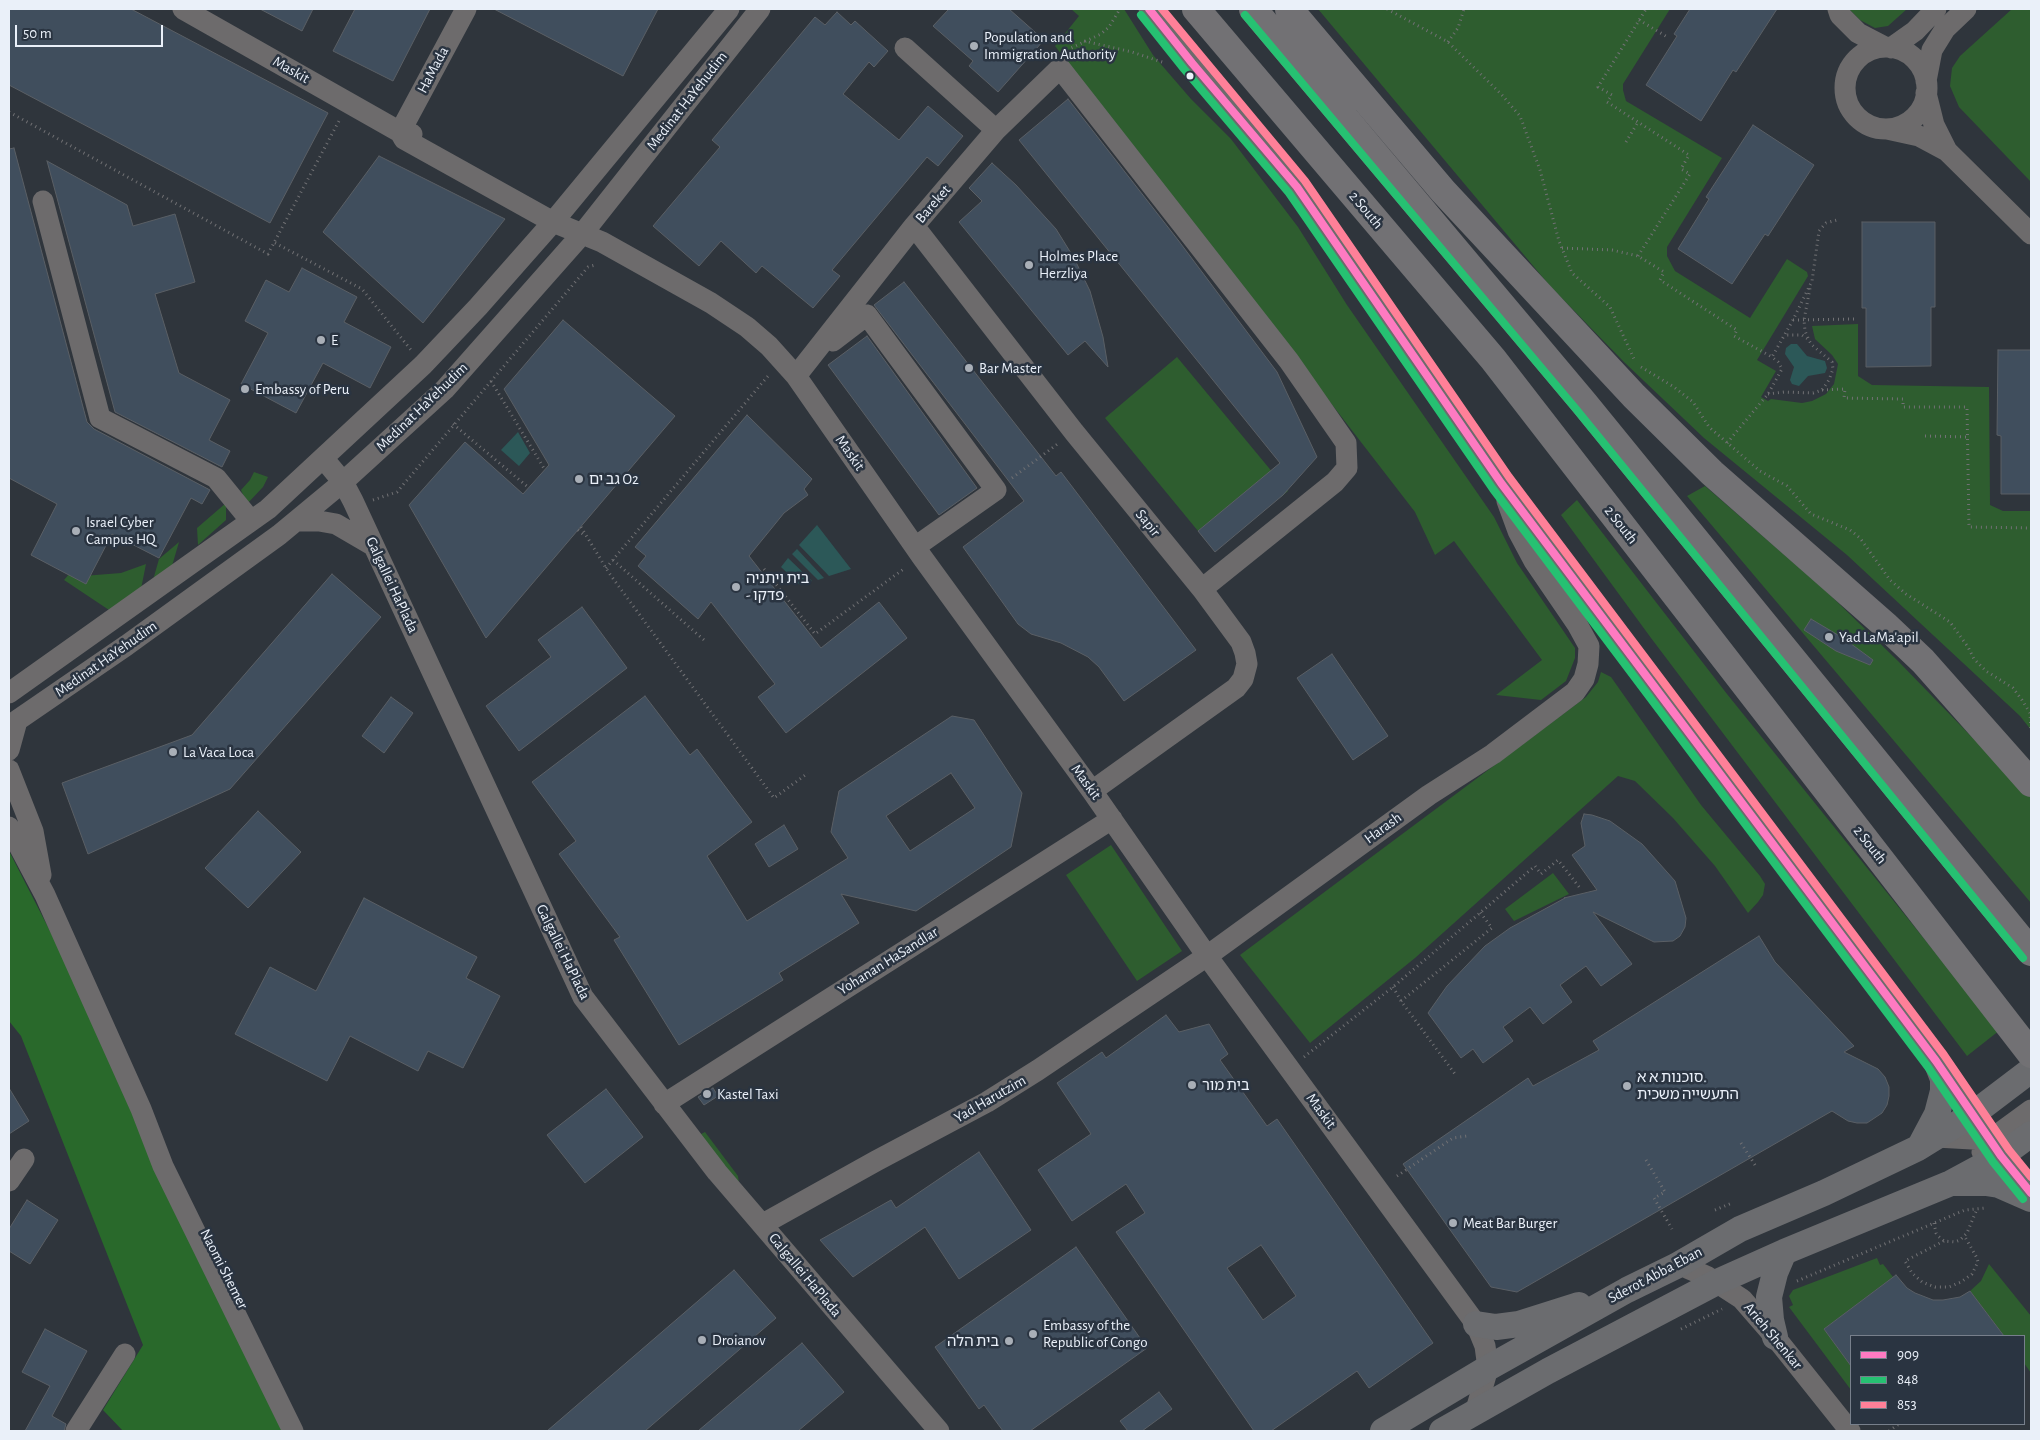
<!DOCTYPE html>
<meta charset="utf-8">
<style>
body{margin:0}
#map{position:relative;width:2040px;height:1440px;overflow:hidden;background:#2f353c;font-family:"Alegreya Sans",sans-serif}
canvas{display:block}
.frame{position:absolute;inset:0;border:10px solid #eaf0f9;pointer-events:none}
.legend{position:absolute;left:1850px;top:1335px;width:175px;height:90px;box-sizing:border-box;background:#2a3441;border:1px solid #777f8b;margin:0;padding:6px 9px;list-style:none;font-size:15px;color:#eaf0f9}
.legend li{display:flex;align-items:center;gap:10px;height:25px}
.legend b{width:25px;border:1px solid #777f8b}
.scale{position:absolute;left:15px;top:25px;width:148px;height:22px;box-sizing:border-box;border:2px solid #eaf0f9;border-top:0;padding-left:6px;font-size:15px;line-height:18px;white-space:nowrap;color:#eaf0f9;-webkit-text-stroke:4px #2a3441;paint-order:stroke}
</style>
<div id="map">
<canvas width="2040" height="1440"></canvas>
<div class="frame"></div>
<ul class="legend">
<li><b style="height:6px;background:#fe7ac1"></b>909</li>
<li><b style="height:6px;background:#26c172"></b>848</li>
<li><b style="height:6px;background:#ff8098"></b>853</li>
</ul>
<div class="scale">50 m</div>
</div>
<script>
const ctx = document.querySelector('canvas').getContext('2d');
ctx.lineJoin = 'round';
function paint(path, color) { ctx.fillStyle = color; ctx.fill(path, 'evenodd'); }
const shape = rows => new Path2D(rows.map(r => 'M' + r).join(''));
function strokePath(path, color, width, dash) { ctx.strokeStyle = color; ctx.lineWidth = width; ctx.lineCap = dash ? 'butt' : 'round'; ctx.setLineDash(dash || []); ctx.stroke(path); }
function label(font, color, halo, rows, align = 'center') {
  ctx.font = font + ' "Alegreya Sans","Noto Sans Hebrew",sans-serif'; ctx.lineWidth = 5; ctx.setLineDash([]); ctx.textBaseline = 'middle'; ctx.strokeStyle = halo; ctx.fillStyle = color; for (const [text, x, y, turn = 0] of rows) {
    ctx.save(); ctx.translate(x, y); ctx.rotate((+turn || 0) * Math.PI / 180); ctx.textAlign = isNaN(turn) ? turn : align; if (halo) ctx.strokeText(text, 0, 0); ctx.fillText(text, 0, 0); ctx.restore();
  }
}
paint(shape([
 [1071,9,1124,9,1153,55,1191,99,1231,139,1298,227,1347,305,1494,517,1517,563,1575,648,1575,658,1566,681,1541,700,1496,695,1542,660,1454,541,1435,555,1415,512,1055,46,1079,16],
 [1318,9,1670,9,1623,84,1623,90,1626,101,1722,158,1667,247,1667,256,1675,271,1750,318,1787,259,1807,272,1808,276,1757,360,1776,371,1761,397,1768,401,1771,399,1802,403,1812,401,1826,394,1834,384,1838,364,1832,355,1815,339,1812,326,1858,324,1858,376,1872,385,1989,387,1990,505,2003,511,2031,511,2031,730,2020,716,1847,555,1704,438,1624,362,1550,286],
 [1849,9,1907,9,1888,26,1875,28,1860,20],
 [2012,9,2031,9,2031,182,1959,107,1950,86,1952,68,1960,56],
 [1177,357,1288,491,1281,497,1264,477,1198,531,1105,418],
 [254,472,268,477,263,487,247,504,241,490,250,480],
 [1705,486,1827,592,1898,661,2031,798,2031,903,1687,496],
 [1577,500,1727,694,1934,951,2000,1030,1967,1056,1651,638,1561,515],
 [226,503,226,520,198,545,197,528],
 [179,542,172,566,153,580,159,559],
 [146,564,141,589,112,612,64,580,70,573,83,576,121,573],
 [1601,672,1611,677,1701,805,1760,876,1765,884,1763,895,1758,902,1748,913,1715,866,1673,818,1635,781,1618,776,1415,958,1310,1043,1240,955,1586,697,1598,682],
 [1111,845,1182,951,1137,981,1066,875],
 [1553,873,1569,894,1514,921,1505,909],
 [705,1132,738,1176,739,1183,699,1135],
 [1877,1258,1880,1265,1883,1264,1893,1277,1824,1329,1851,1366,1851,1390,1789,1307,1793,1305,1789,1296,1793,1290],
 [1989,1264,2031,1316,2031,1373,2024,1363,2024,1336,1998,1336,2002,1333,1970,1291,1981,1281]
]), '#2e5d2f');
paint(shape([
 [9,851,141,1109,291,1431,123,1431,103,1410,143,1345,21,1036,9,1021]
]), '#29692b');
paint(shape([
 [1791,344,1797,344,1807,356,1825,361,1827,368,1825,373,1808,376,1799,386,1792,384,1790,380,1794,367,1785,354,1786,348],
 [518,432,530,453,519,466,501,450],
 [817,525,851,569,829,576,799,545],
 [797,549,824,578,818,580,792,554],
 [788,558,812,581,800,585,781,567]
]), '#2c5858');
const building = shape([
 [9,9,131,9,328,113,270,223,9,85,9,9],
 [260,9,313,9,302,31,260,9],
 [355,9,430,9,393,81,333,51,355,9],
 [494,9,658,9,623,76,494,9],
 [949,9,1009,9,1044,40,998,92,969,66,973,61,933,26,949,9],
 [1690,9,1777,9,1736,72,1733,70,1701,121,1646,85,1677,36,1674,34,1690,9],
 [837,12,851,25,855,21,888,51,874,67,869,62,843,94,899,140,928,106,963,136,938,166,927,157,832,270,840,276,813,308,762,266,756,273,721,241,699,266,653,226,720,147,712,140,815,17,825,25,837,12],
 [1068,99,1178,240,1277,372,1317,457,1283,495,1215,552,1198,531,1280,463,1019,140,1068,99],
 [1753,125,1814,165,1768,236,1765,234,1732,284,1678,249,1709,199,1706,197,1753,125],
 [14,148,87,422,94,429,210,490,202,504,191,498,159,558,112,534,86,584,31,555,57,504,9,478,9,149,14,148],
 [379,156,505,219,423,323,323,232,379,156],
 [47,161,127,205,133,226,175,214,195,282,155,294,179,373,230,400,209,440,230,451,222,467,115,412,47,161],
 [992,163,1016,185,1056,229,1074,258,1090,291,1103,337,1108,367,1085,341,1068,355,959,222,982,201,969,188,992,163],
 [1862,222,1935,222,1935,307,1931,307,1931,366,1866,367,1866,308,1862,308,1862,222],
 [302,268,357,297,344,322,391,347,370,388,323,363,296,413,241,384,268,333,245,321,266,280,289,292,302,268],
 [904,282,1056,476,1061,472,1196,650,1124,701,1099,667,1088,657,1061,643,1031,634,1018,624,963,547,1024,501,874,305,904,282],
 [563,320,675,416,486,638,409,505,465,442,523,494,549,465,504,389,563,320],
 [867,336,977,488,939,515,828,365,867,336],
 [1998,350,2031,350,2031,494,2001,494,2001,436,1997,435,1998,350],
 [747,415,812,479,804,489,808,495,784,513,749,556,821,648,879,602,907,638,786,733,758,697,775,684,711,602,698,619,638,566,646,556,635,547,747,415],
 [332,574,381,617,230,789,88,854,62,783,192,735,332,574],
 [582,607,627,668,519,751,486,706,551,657,538,640,582,607],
 [1811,619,1843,638,1873,660,1870,665,1836,651,1804,630,1811,619],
 [1332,654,1388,736,1353,760,1297,678,1332,654],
 [645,696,690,755,697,749,752,822,707,856,747,921,848,858,831,832,839,791,952,716,974,720,1022,793,1011,847,916,911,841,894,859,923,779,973,783,980,679,1045,614,940,620,937,559,854,576,841,532,782,645,696],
 [951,773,975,808,910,851,886,816,951,773],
 [391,697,413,713,384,753,362,736,391,697],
 [258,811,301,852,248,908,205,868,258,811],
 [1584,814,1592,815,1610,821,1642,844,1675,881,1686,918,1685,927,1680,936,1673,941,1654,942,1593,912,1632,964,1601,986,1586,966,1560,985,1572,1002,1543,1024,1530,1007,1503,1027,1513,1041,1483,1063,1473,1049,1461,1058,1428,1013,1447,986,1485,946,1510,928,1565,898,1564,898,1597,890,1572,855,1585,846,1581,823,1584,814],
 [784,825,798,849,769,867,755,844,784,825],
 [364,898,477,957,466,978,500,996,463,1068,428,1051,418,1071,350,1036,327,1081,235,1034,270,967,316,991,364,898],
 [1759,936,1775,962,1854,1046,1844,1052,1878,1069,1885,1077,1889,1087,1889,1096,1887,1105,1882,1113,1867,1123,1857,1123,1848,1121,1832,1111,1517,1292,1491,1287,1403,1164,1528,1078,1533,1086,1599,1050,1593,1041,1759,936],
 [1166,1015,1179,1032,1209,1024,1228,1054,1220,1060,1267,1126,1277,1119,1433,1343,1369,1388,1357,1371,1271,1431,1254,1431,1116,1232,1145,1213,1126,1184,1072,1221,1038,1170,1091,1134,1057,1083,1102,1052,1106,1058,1166,1015],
 [1261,1245,1296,1296,1263,1320,1227,1268,1261,1245],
 [9,1088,29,1121,9,1134,9,1088],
 [713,1088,718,1096,704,1105,698,1097,713,1088],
 [606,1089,643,1137,585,1183,547,1135,606,1089],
 [979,1152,1031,1230,959,1279,925,1227,853,1277,820,1240,891,1200,896,1208,979,1152],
 [27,1200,58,1220,30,1264,9,1251,9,1229,27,1200],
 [1076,1247,1147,1348,1030,1431,1003,1431,984,1405,979,1409,935,1347,1076,1247],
 [734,1270,776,1318,645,1431,547,1431,734,1270],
 [1896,1275,1907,1288,1915,1293,1933,1300,1943,1300,1960,1297,1970,1291,2004,1336,1851,1336,1851,1366,1824,1329,1896,1275],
 [45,1329,87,1351,52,1416,66,1424,64,1431,25,1431,50,1386,22,1372,45,1329],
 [802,1343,844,1392,798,1431,698,1431,802,1343],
 [1159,1392,1172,1409,1142,1431,1128,1431,1120,1421,1159,1392]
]);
paint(building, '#404e5d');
strokePath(building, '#5a5f65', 1);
strokePath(shape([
 [1387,9,1448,42,1501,94,1520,116,1540,170,1559,241,1572,273,1610,307,1634,359],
 [1639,20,1669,38],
 [1084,41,1132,52,1165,63],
 [1448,42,1458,28,1464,9],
 [1067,50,1101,34,1109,27,1120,9],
 [9,112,268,254,340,119],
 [1626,142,1638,122],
 [275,243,362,289,411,350],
 [1562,248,1612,250,1638,256,1664,272,1660,280,1737,330,1734,336,1772,357],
 [1638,256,1690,174,1681,169,1689,155,1607,102,1612,95,1598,87,1646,9],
 [1793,320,1855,319],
 [1808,338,1805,331,1804,320,1810,288],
 [1641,367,1674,387,1693,402,1709,427,1760,471,1787,486,1811,514,1850,530,1860,538,1890,580,1906,594,1950,622,1968,647,1974,659,1986,671,2013,688,2022,700,2030,713,2031,731],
 [491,381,545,470],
 [1822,390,1845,389,1844,398,1903,399,1903,407,1967,407,1969,527,2031,528],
 [1768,394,1784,392,1813,393,1822,390,1829,380,1833,369,1832,362,1812,345,1808,339,1802,335,1785,335],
 [453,424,529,488],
 [1925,436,1968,437],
 [1727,443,1768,394,1782,369,1778,362,1772,357,1793,320,1812,281,1819,231,1826,223,1837,220],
 [1012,478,1059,443],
 [373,500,397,492,588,267,595,265],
 [581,527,609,573,774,798,808,773],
 [578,530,584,535],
 [613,560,704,640],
 [606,568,768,376],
 [764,569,815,634,905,568],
 [1393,987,1401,1001,1455,1074],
 [1401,1001,1492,928,1480,912],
 [1304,1057,1393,987,1535,866,1541,874,1558,860,1580,888],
 [1741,1143,1755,1165],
 [1646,1160,1665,1192,1654,1198,1672,1229],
 [1397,1176,1453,1138,1467,1136],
 [1715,1210,1732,1203],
 [1934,1223,1936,1233,1938,1236,1944,1241,1955,1242,1960,1240,1967,1233,1977,1209],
 [1944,1241,1905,1261,1912,1273,1922,1282,1935,1287,1949,1287,1961,1282,1972,1274,1978,1262,1977,1258,1965,1237],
 [1797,1281,1965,1210,1985,1208,1985,1206],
 [1681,1329,1722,1309],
 [1889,1431,1899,1424]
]), '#717174', 3, [1, 4]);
strokePath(shape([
 [183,9,400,132,412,134],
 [1149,9,1192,63,1297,187,1501,483,1936,1061,1973,1114],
 [1838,9,1840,15,1858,33,1885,47],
 '1845 88a41 41 0 1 1 82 0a41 41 0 1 1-82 0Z',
 [1891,48,1915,31,1936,9],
 [1926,81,1932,50,1945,29,1966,9],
 [1926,93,1934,125,1947,151],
 [1887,129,1919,136,1947,151,2031,234],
 [996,130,1060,68,1289,361,1346,443,1347,468,1335,482,1202,589],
 [400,132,404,139,553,222,602,242,711,303,747,327,769,346,796,376,922,557,1092,791,1207,956,1476,1324,1485,1346,1488,1368,1476,1410],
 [400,132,466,9],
 [43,201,100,418,216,478,251,521],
 [914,226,1074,432,1202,589,1241,642,1245,653,1247,664,1243,679,1236,688,1092,791],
 [833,341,867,315,996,490,915,547],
 [796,376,914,226,996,130,905,48],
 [323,458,343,482,353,501,583,997,717,1172,939,1431],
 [296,521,319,521,336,524,372,545],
 [9,693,268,509,423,365,478,307,553,222,729,9],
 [9,726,127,645,279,535,343,482,445,389,583,233,760,9],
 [9,750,17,721],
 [9,770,33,831,41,875],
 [9,827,45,895,141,1109,163,1166,293,1431],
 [664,1104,1112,819],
 [1936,1137,1990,1140],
 [1982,1152,1990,1140,2031,1110],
 [9,1181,24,1159],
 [763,1224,876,1161,987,1102,1038,1070,1207,956,1429,795,1493,754,1575,692,1584,679,1588,664,1589,646,1577,624,1534,561,1518,531,1507,501],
 [1676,1266,1685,1267,1708,1277,1742,1299,1775,1337,1850,1431],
 [76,1431,125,1354]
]), '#6d6b6c', 21);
strokePath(shape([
 [1973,1114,2001,1156,2031,1193],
 [1920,1146,1937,1114,1943,1091,1943,1079,1936,1061],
 [1955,1183,1986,1183,1999,1185,2031,1199],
 [1476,1324,1496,1327,1519,1324,1579,1305],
 [1775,1337,1771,1320,1769,1297,1775,1273,1784,1252],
 [1383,1431,1488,1368,1627,1290,1676,1266,1740,1229,1824,1193,1918,1148,1973,1114,2031,1070],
 [1442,1431,1548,1371,1717,1282,1784,1252,1951,1183,2001,1156,2031,1134]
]), '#6b6c6f', 26);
strokePath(shape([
 [1196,9,1493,359,2031,1054],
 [1253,9,1584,403,2031,952],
 [1289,9,1443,191,1634,396,1712,473,1885,625,1923,661,2031,783]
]), '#727174', 28);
strokePath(shape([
 [1149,9,1192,63,1297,187,1501,483,1936,1061,2001,1156,2031,1193]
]), '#fe7ac1', 8);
strokePath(shape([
 [1141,15,1184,69,1289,193,1493,489,1928,1067,1993,1162,2023,1199],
 [1245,15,1576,409,2023,958]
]), '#26c172', 8);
strokePath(shape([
 [1162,9,1305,181,1509,477,1944,1055,2009,1150,2031,1177]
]), '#ff8098', 8);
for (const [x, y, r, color] of [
 [974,46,5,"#a9afb7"],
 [1190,76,4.5,"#eaf0f9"],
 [1029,265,5,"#a9afb7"],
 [321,340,5,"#a9afb7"],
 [969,368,5,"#a9afb7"],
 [245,389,5,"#a9afb7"],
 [579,479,5,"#a9afb7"],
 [76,531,5,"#a9afb7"],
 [736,587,5,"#a9afb7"],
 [1829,637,5,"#a9afb7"],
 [173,752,5,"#a9afb7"],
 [1192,1085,5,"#a9afb7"],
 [1627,1086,5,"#a9afb7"],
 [707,1094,5,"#a9afb7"],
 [1453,1223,5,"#a9afb7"],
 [1033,1334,5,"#a9afb7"],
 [702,1340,5,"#a9afb7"],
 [1009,1341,5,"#a9afb7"]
]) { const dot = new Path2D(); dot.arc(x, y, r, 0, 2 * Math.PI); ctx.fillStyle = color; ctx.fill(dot); strokePath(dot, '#2a3441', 2); }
label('15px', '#eaf0f9', '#2a3441', [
 ["Population and",984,37],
 ["Immigration Authority",984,54],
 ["Holmes Place",1039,256],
 ["Herzliya",1039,273],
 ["E",331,340],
 ["Bar Master",979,368],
 ["Embassy of Peru",255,389],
 ["גב ים O2",589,479],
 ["Israel Cyber",86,522],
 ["Campus HQ",86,539],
 ["בית ויתניה",746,578],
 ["- פדקו",746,595],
 ["Yad LaMa'apil",1839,637],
 ["La Vaca Loca",183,752],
 ["סוכנות א א.",1637,1077],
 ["התעשייה משכית",1637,1094],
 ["בית מור",1202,1085],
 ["Kastel Taxi",717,1094],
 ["Meat Bar Burger",1463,1223],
 ["Embassy of the",1043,1325],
 ["Republic of Congo",1043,1342],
 ["Droianov",712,1340],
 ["בית הלה",999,1341,"right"]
], 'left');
label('15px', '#eaf0f9', '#2a3441', [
 ["Maskit",291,70,30],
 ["HaMada",433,70,-62],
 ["Medinat HaYehudim",687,101,-52],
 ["Bareket",933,204,-49],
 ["2 South",1366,210,50],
 ["Medinat HaYehudim",422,407,-44],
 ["Maskit",850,453,55],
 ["Sapir",1148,523,51],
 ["2 South",1621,525,52],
 ["Galgallei HaPlada",392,585,65],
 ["Medinat HaYehudim",106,659,-35],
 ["Maskit",1086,782,54],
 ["Harash",1383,828,-36],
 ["2 South",1870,845,52],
 ["Galgallei HaPlada",563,952,64],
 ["Yohanan HaSandlar",888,961,-32],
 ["Yad Harutzim",990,1099,-30],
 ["Maskit",1321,1111,54],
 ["Naomi Shemer",224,1269,63],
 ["Galgallei HaPlada",805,1275,50],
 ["Sderot Abba Eban",1655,1275,-28],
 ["Arieh Shenkar",1773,1336,50]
]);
</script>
